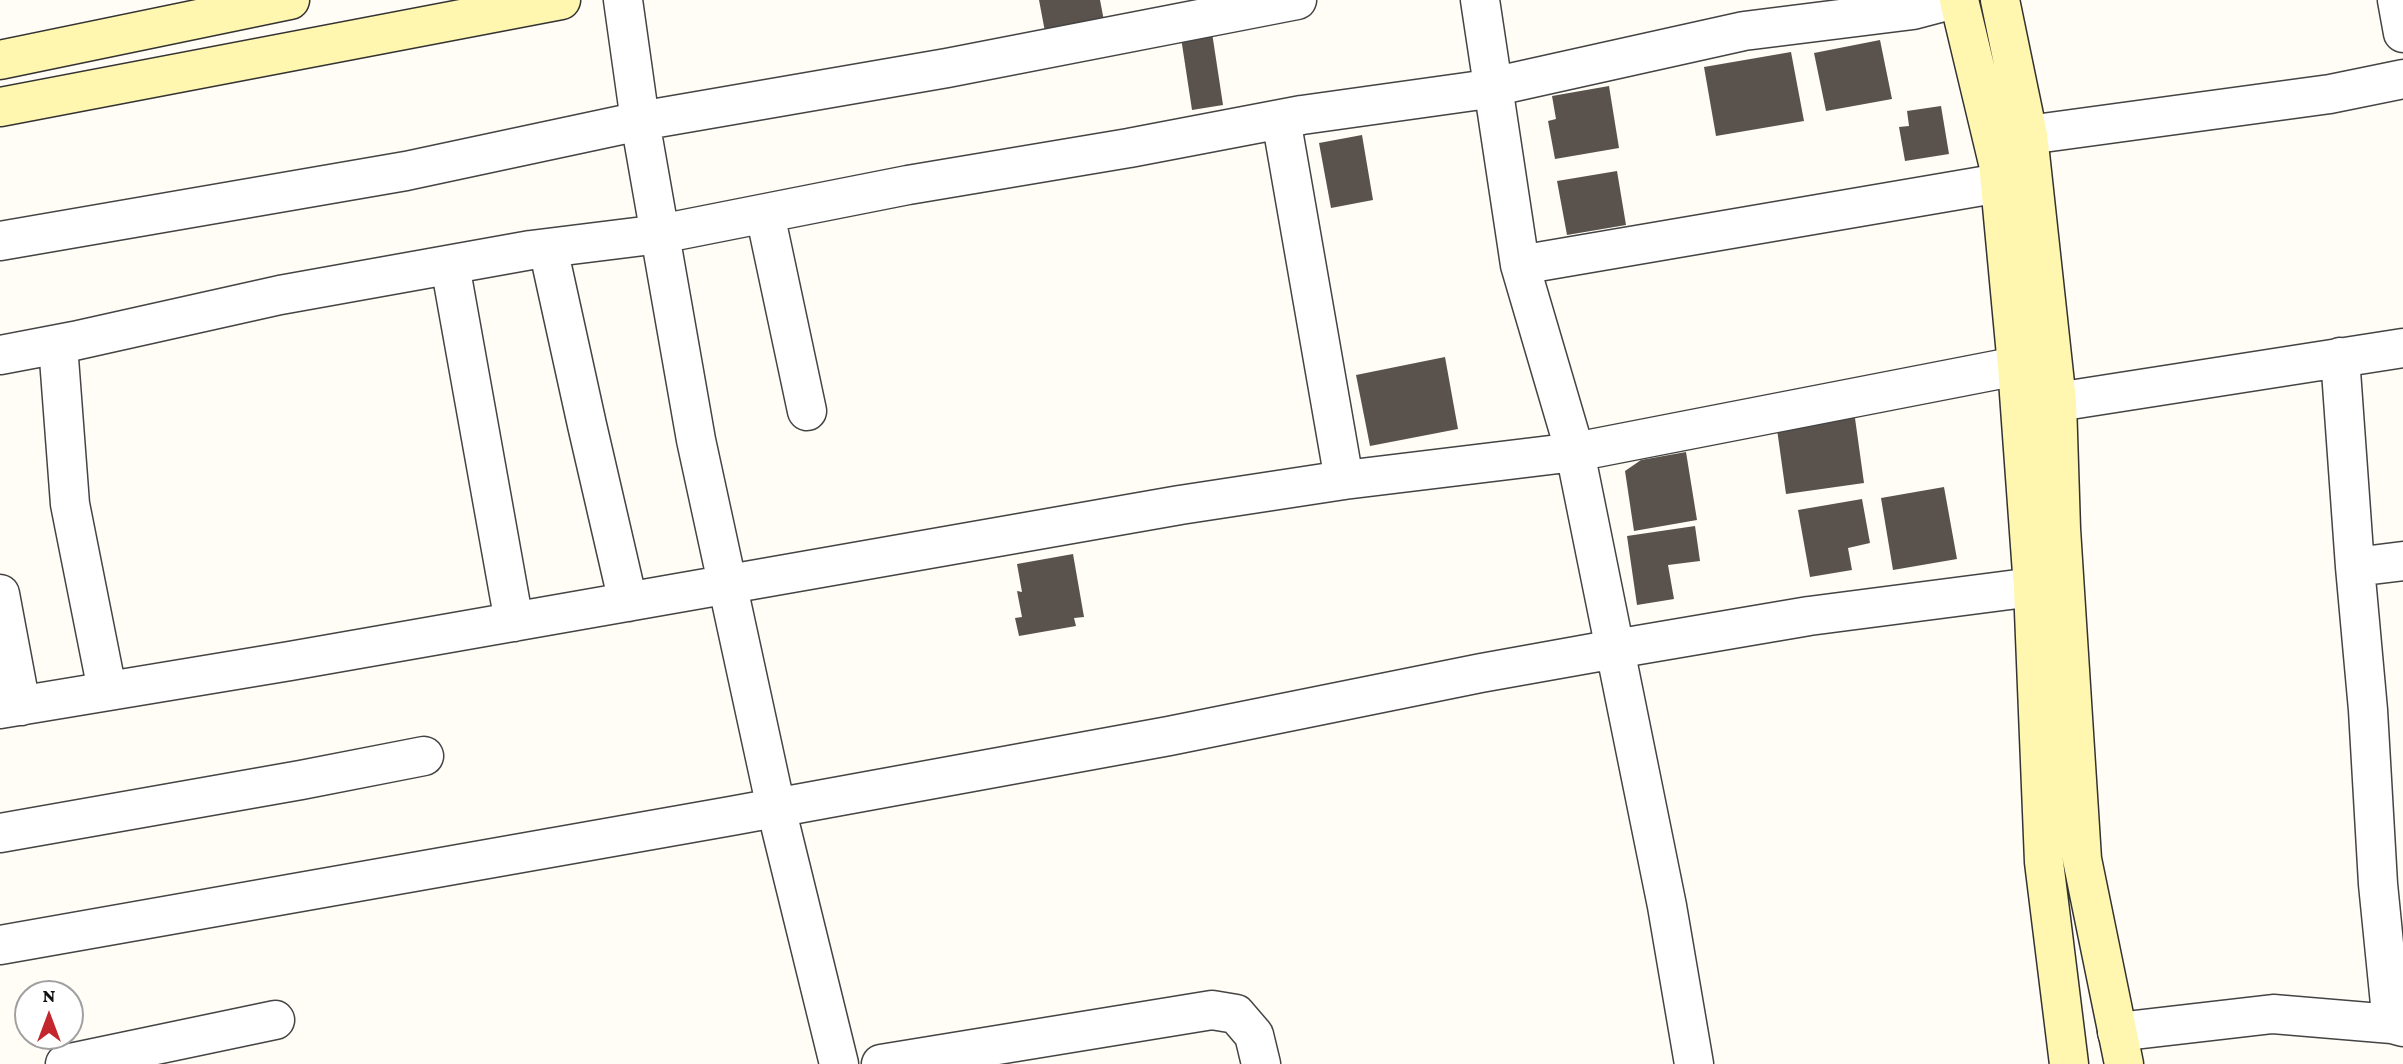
<!DOCTYPE html>
<style>
body{margin:0}
#map{position:relative;width:2403px;height:1064px;overflow:hidden;background:#fffdf5;font-family:"Crimson Pro",serif}
canvas{display:block}
.north{position:absolute;left:14px;top:980px;width:70px;height:70px;box-sizing:border-box;background:#fff;border:2px solid #a0a0a0;border-radius:50%;rotate:0deg;font-size:19px;font-weight:700;line-height:28px;text-align:center;color:#111}
.north::after{content:'';display:block;margin:auto;width:24px;height:32px;background:#c4262e;clip-path:polygon(50% 0,100% 100%,50% 72%,0 100%)}
</style>
<div id="map">
<canvas width="2403" height="1064"></canvas>
<div class="north">N</div>
</div>
<script>
const ctx = document.querySelector('canvas').getContext('2d');
ctx.lineJoin = 'round';
function paint(path, color) { ctx.fillStyle = color; ctx.fill(path, 'evenodd'); }
const shape = rows => new Path2D(rows.map(r => 'M' + r).join(''));
function strokePath(path, color, width, dash) { ctx.strokeStyle = color; ctx.lineWidth = width; ctx.lineCap = dash ? 'butt' : 'round'; ctx.setLineDash(dash || []); ctx.stroke(path); }
paint(shape([
 [1039,0,1100,0,1105,26,1046,37],
 [1211,26,1223,105,1192,110,1180,31],
 [1880,40,1892,99,1826,111,1814,53],
 [1791,52,1804,121,1716,136,1704,67],
 [1609,86,1619,148,1555,159,1548,121,1556,119,1552,96],
 [1941,106,1949,154,1905,161,1899,127,1909,126,1907,111],
 [1362,135,1373,200,1331,208,1319,143],
 [1617,171,1626,225,1567,235,1557,181],
 [1445,357,1458,429,1370,446,1356,375],
 [1854,411,1864,483,1786,494,1776,422],
 [1686,452,1697,520,1634,531,1625,471,1641,460],
 [1944,487,1957,559,1893,570,1881,498],
 [1862,499,1870,543,1848,548,1852,570,1810,577,1798,510],
 [1695,526,1700,561,1668,565,1674,599,1637,605,1627,536],
 [1073,554,1084,617,1074,618,1076,626,1019,636,1015,618,1022,617,1017,591,1022,592,1017,564]
]), '#5a524d');
const minor = shape([
 [623,0,640,121,696,440,776,808,839,1064],
 [1480,0,1520,265,1575,452,1667,906,1694,1064],
 [2397,0,2403,33],
 [1281,119,1344,480],
 [2028,135,2330,94,2403,79],
 [765,214,807,411],
 [0,241,406,171,640,121,947,68,1297,0],
 [548,248,587,425,628,602],
 [450,265,514,622],
 [1520,265,2000,183],
 [58,345,70,504,107,690],
 [0,355,74,341,280,295,531,250,660,234,908,185,1129,148,1302,115,1474,91,1744,31,1913,10,1951,0],
 [2340,357,2355,567,2368,710,2378,884,2392,1024],
 [2025,407,2403,348],
 [2355,567,2403,561],
 [0,594,21,706],
 [0,709,290,661,1180,505,1344,480,1575,452,2017,366],
 [0,833,301,780,424,756],
 [0,945,731,816,1169,736,1481,673,1615,649,1809,616,2033,587],
 [2117,1032,2273,1014,2392,1024,2403,1027],
 [65,1064,275,1020],
 [881,1064,1212,1010,1236,1014,1254,1035,1261,1064]
]);
const secondary = shape([
 [1959,0,1998,163,2017,366,2033,587,2044,862,2069,1064],
 [2000,0,2028,135,2057,402,2061,529,2082,859,2124,1064],
 [0,60,290,0],
 [0,107,561,0]
]);
strokePath(minor, '#444', 41);
strokePath(secondary, '#333', 41);
strokePath(minor, '#fff', 38);
strokePath(secondary, '#fff6b0', 38);
</script>
